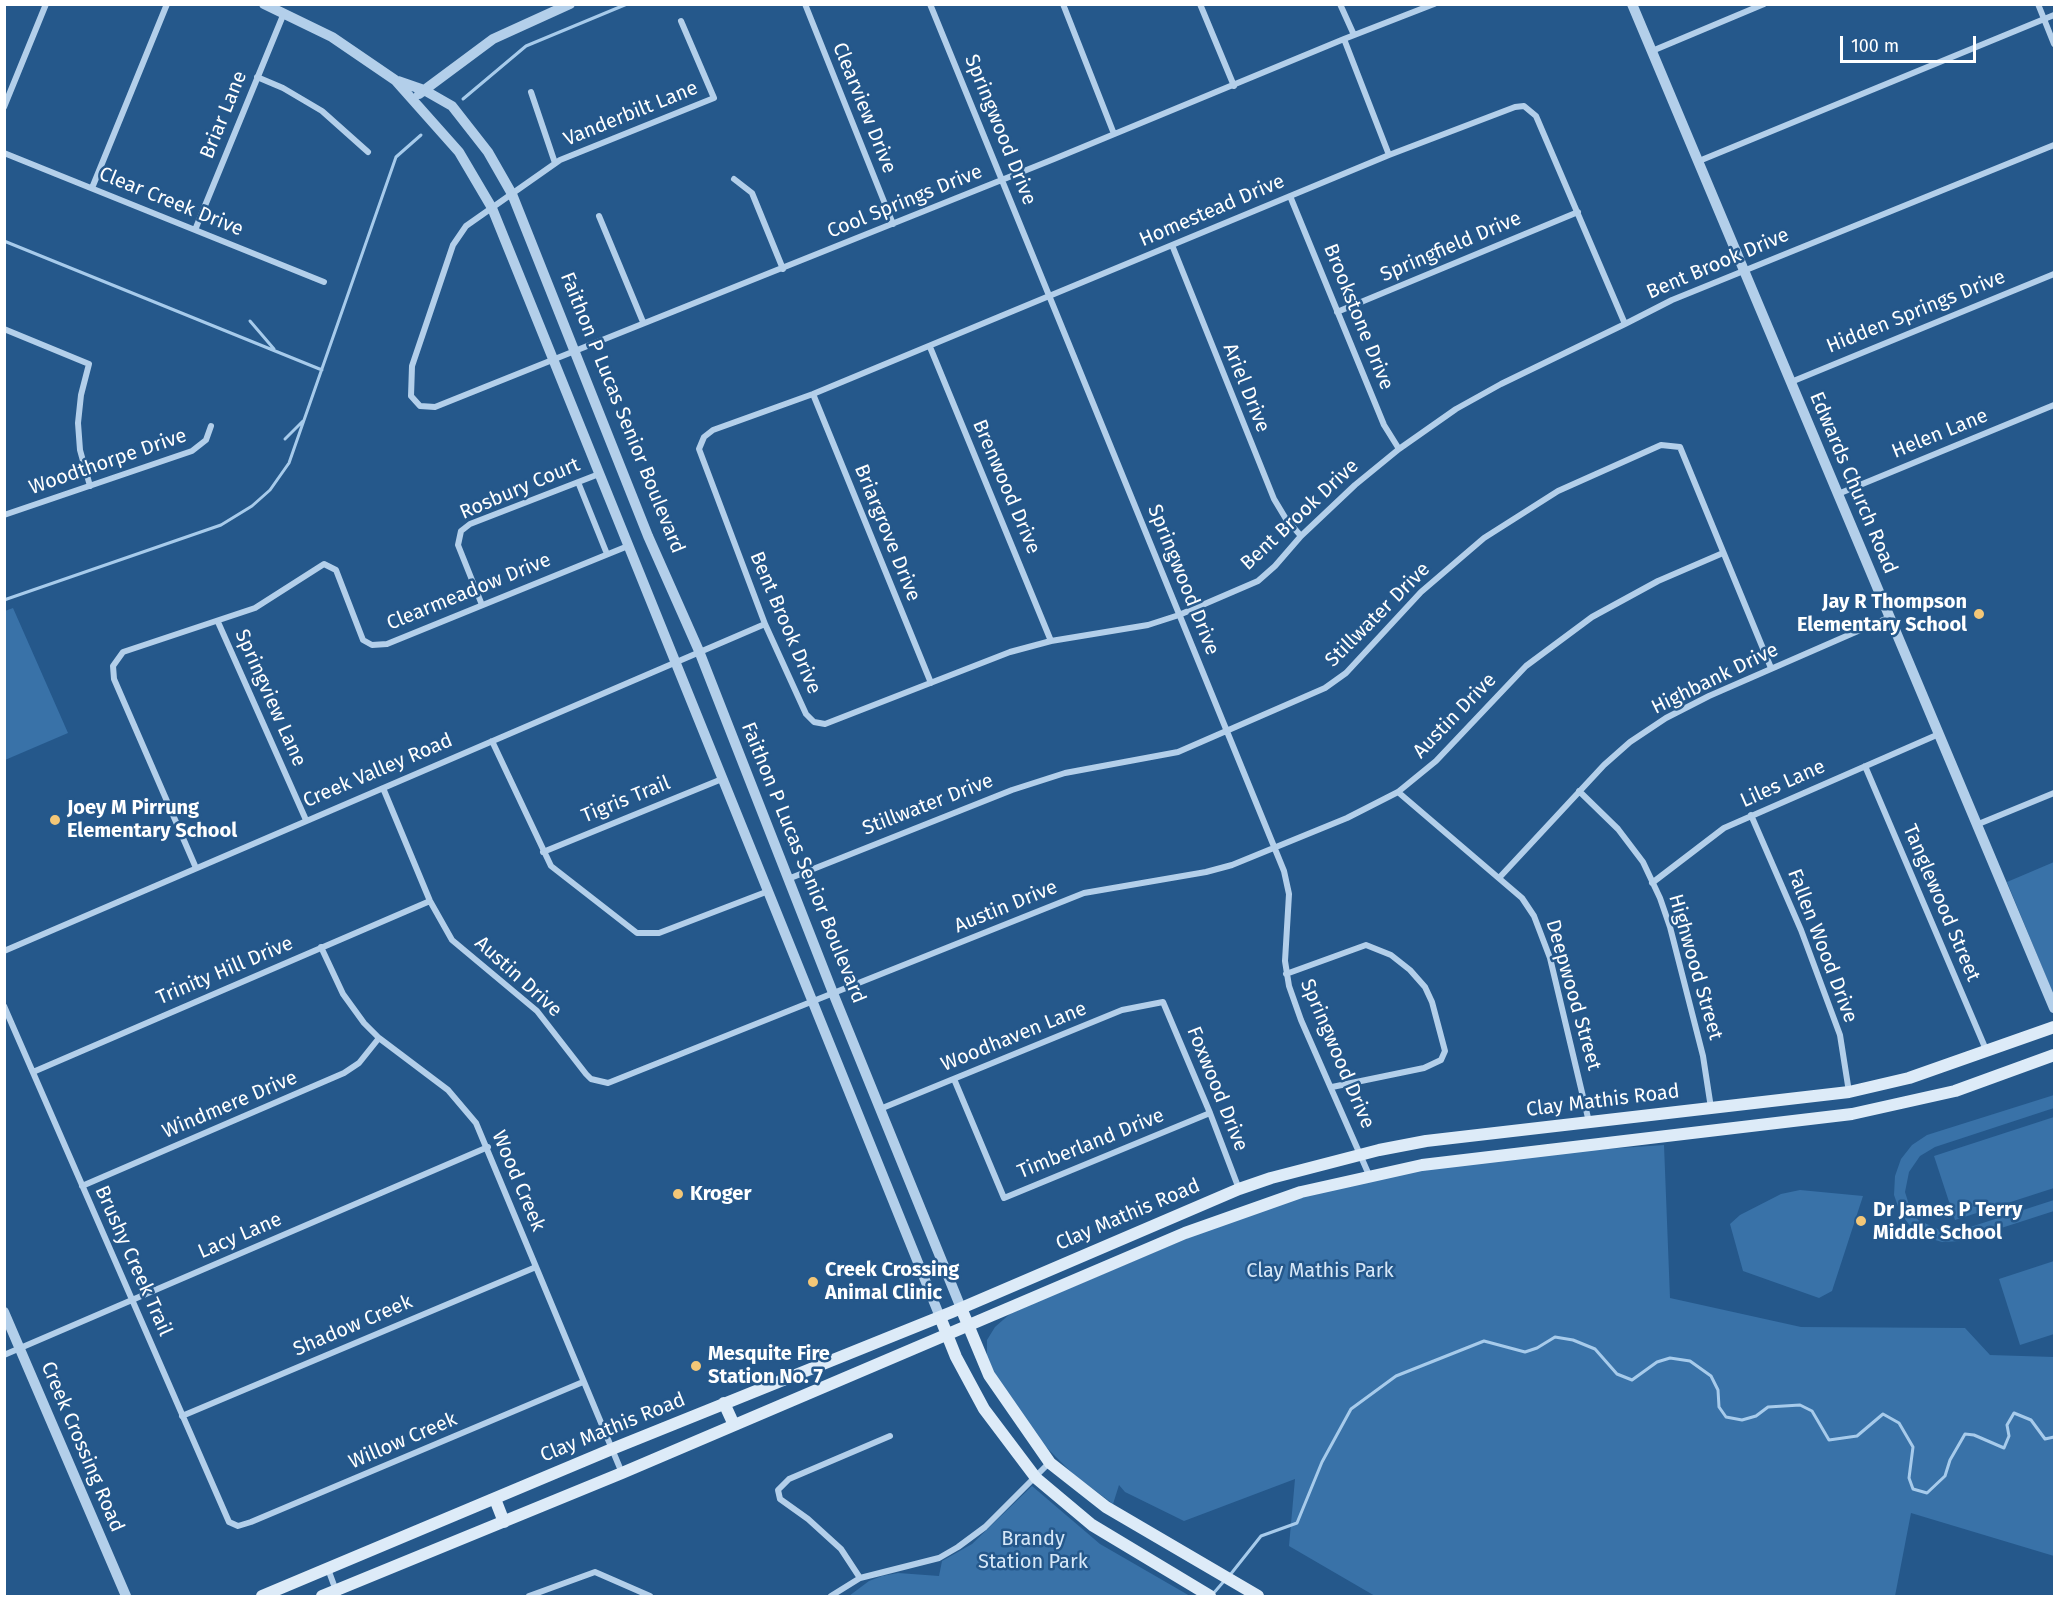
<!DOCTYPE html>
<style>
body{margin:0}
#map{position:relative;width:2059px;height:1601px;overflow:hidden;background:#25588b;font-family:"Fira Sans",sans-serif}
canvas{display:block}
.frame{position:absolute;inset:0;border:6px solid #fff;pointer-events:none}
.scale{position:absolute;left:1840px;top:36px;width:136px;height:27px;box-sizing:border-box;border:3px solid #fff;border-top:0;padding-left:8px;font-size:18px;line-height:21px;white-space:nowrap;color:#fff;-webkit-text-stroke:4px #25588b;paint-order:stroke}
</style>
<div id="map">
<canvas width="2059" height="1601"></canvas>
<div class="frame"></div>
<div class="scale">100 m</div>
</div>
<script>
const ctx = document.querySelector('canvas').getContext('2d');
ctx.lineJoin = 'round';
function paint(path, color) { ctx.fillStyle = color; ctx.fill(path, 'evenodd'); }
const shape = rows => new Path2D(rows.map(r => 'M' + r).join(''));
function strokePath(path, color, width, dash) { ctx.strokeStyle = color; ctx.lineWidth = width; ctx.lineCap = dash ? 'butt' : 'round'; ctx.setLineDash(dash || []); ctx.stroke(path); }
function label(font, color, halo, rows, align = 'center') {
  ctx.font = font + ' "Fira Sans",sans-serif'; ctx.lineWidth = 5; ctx.setLineDash([]); ctx.textBaseline = 'middle'; ctx.strokeStyle = halo; ctx.fillStyle = color; for (const [text, x, y, turn = 0] of rows) {
    ctx.save(); ctx.translate(x, y); ctx.rotate((+turn || 0) * Math.PI / 180); ctx.textAlign = isNaN(turn) ? turn : align; if (halo) ctx.strokeText(text, 0, 0); ctx.fillText(text, 0, 0); ctx.restore();
  }
}
paint(shape([
 [13,608,68,733,5,760,5,611],
 [2054,862,2054,996,2007,882],
 [2054,1095,2054,1108,1935,1147,1920,1156,1909,1172,1905,1192,1910,1208,1918,1220,1944,1232,1958,1231,2054,1200,2054,1211,1961,1241,1942,1242,1925,1237,1910,1226,1900,1212,1894,1195,1895,1176,1901,1159,1912,1145,1927,1135],
 [2054,1117,2054,1188,1955,1220,1934,1156],
 [1664,1145,1670,1298,1801,1327,1965,1328,1990,1355,2054,1357,2054,1556,1911,1513,1895,1596,1375,1596,1289,1546,1295,1479,1184,1521,1125,1492,1119,1485,1113,1504,1073,1474,1040,1441,1005,1393,987,1359,987,1340,995,1327,1011,1313,1212,1228,1300,1197,1414,1170,1548,1153],
 [1800,1190,1863,1196,1832,1291,1819,1298,1743,1271,1730,1224,1740,1215,1781,1194],
 [2054,1261,2054,1334,2020,1345,1999,1279],
 [1032,1486,1100,1544,1190,1596,849,1596,869,1581,882,1576,898,1573,939,1576,942,1561,972,1544]
]), '#3972a8');
strokePath(shape([
 [463,99,526,46,627,4],
 [4,241,322,370],
 [250,321,274,349],
 [285,439,303,421],
 [4,600,221,525,252,506,270,490,289,463,396,157,421,135],
 [1230,1575,1261,1536,1297,1523,1322,1462,1351,1409,1396,1376,1484,1341,1525,1352,1537,1348,1555,1337,1573,1340,1595,1349,1617,1374,1632,1380,1657,1362,1670,1358,1690,1361,1711,1376,1718,1390,1719,1407,1726,1417,1742,1420,1756,1416,1768,1407,1800,1405,1812,1411,1829,1440,1857,1436,1883,1414,1899,1423,1913,1447,1909,1478,1913,1489,1927,1493,1945,1476,1950,1460,1965,1434,1974,1435,2004,1448,2009,1436,2007,1425,2014,1413,2031,1420,2045,1439,2054,1437],
 [1212,1595,1225,1580]
]), '#a7cbeb', 3);
strokePath(shape([
 [805,4,893,224],
 [930,4,1284,871,1289,894,1285,961,1289,986,1301,1020,1369,1175],
 [1063,4,1114,134],
 [1200,4,1234,86],
 [1340,4,1354,35],
 [2038,4,2054,44],
 [681,21,714,98,560,160,466,226,453,245,412,366,411,396,420,406,435,407,1054,159,1344,39,1434,4],
 [1344,39,1389,155],
 [1652,51,1764,4],
 [257,77,283,88,322,111,368,152],
 [531,92,555,163],
 [4,107,46,4],
 [4,153,324,282],
 [1699,161,2054,15],
 [734,179,752,193,783,269],
 [92,188,167,4],
 [1290,196,1384,425,1399,449],
 [599,216,643,322],
 [195,230,284,13],
 [1172,245,1274,499,1286,519,1301,536],
 [1337,312,1578,212],
 [1625,324,1536,116,1524,106,1515,107,1389,155,813,394,713,430,704,437,699,449,765,624,806,714,814,722,825,724,1010,652,1051,641,1148,625,1179,615,1258,581,1275,566,1301,536,1355,485,1399,449,1456,409,1501,384,1625,324,1672,300,2054,145],
 [4,329,89,364,81,395,78,423,80,450,90,486],
 [930,347,1051,641],
 [1791,382,2054,274],
 [813,394,931,683],
 [578,482,607,554],
 [1838,494,2054,405],
 [4,515,192,451,206,440,211,426],
 [482,605,458,545,461,531,470,524,599,474],
 [218,622,306,820],
 [492,741,551,866,637,933,659,933,766,892],
 [1865,766,1987,1052],
 [383,788,430,901,452,940,537,1011,586,1074,591,1079,608,1083,1084,893,1206,872,1232,865,1347,818,1398,792,1436,761,1526,666,1592,617,1658,581,1723,553],
 [1579,791,1618,829,1643,862,1660,898,1670,927,1703,1056,1711,1108],
 [1398,792,1522,898,1534,916,1550,958,1589,1122],
 [1751,815,1801,930,1840,1035,1849,1092],
 [1976,825,2054,793],
 [543,852,722,779],
 [196,868,114,679,113,666,123,652,255,608,324,564,336,570,363,640,372,645,387,644,628,546],
 [1499,878,1604,765,1630,742,1666,718,1709,696,1890,617],
 [788,879,1012,790,1065,773,1178,752,1325,688,1346,673,1421,592,1484,538,1558,491,1661,445,1680,447,1771,668],
 [1652,883,1724,828,1939,734],
 [321,947,343,994,364,1023,379,1038,448,1090,476,1123,622,1473],
 [4,951,765,624],
 [1286,974,1366,945,1391,955,1410,970,1425,987,1432,1002,1445,1051,1441,1060,1424,1068,1332,1087],
 [4,1006,229,1522,238,1526,251,1522,583,1382],
 [33,1072,430,901],
 [954,1079,1004,1198,1210,1113],
 [880,1109,1122,1010,1163,1002,1210,1113,1239,1189],
 [82,1186,344,1073,359,1063,379,1038],
 [4,1355,488,1147],
 [182,1416,536,1267],
 [328,1569,338,1596],
 [860,1578,841,1549,808,1519,780,1499,778,1490,789,1479,890,1436],
 [529,1596,595,1572,650,1596],
 [831,1596,860,1578,939,1558,958,1547,985,1527,1049,1463]
]), '#b3cfea', 6);
strokePath(shape([
 [264,4,332,37,395,80,459,152,492,208,940,1317],
 [1632,4,2054,1008],
 [398,81,424,90,452,106,488,152,512,194,648,536,699,651,833,993,961,1308],
 [419,94,493,39,570,4],
 [4,1312,126,1596]
]), '#b3cfea', 10);
strokePath(shape([
 [961,1308,989,1375,1050,1463,1106,1507,1258,1596],
 [940,1317,956,1357,984,1409,1036,1478,1092,1525,1210,1596],
 [724,1403,734,1425],
 [495,1499,504,1522],
 [262,1596,612,1449,952,1312,1239,1189,1271,1178,1379,1150,1426,1141,1849,1092,1909,1078,2054,1027],
 [322,1596,622,1473,1185,1233,1301,1192,1422,1165,1852,1114,1955,1091,2054,1055]
]), '#ddebf8', 12);
for (const [x, y, r, color] of [
 [1979,614,6,"#f4c777"],
 [55,820,6,"#f4c777"],
 [678,1194,6,"#f4c777"],
 [1861,1221,6,"#f4c777"],
 [813,1282,6,"#f4c777"],
 [696,1366,6,"#f4c777"]
]) { const dot = new Path2D(); dot.arc(x, y, r, 0, 2 * Math.PI); ctx.fillStyle = color; ctx.fill(dot); strokePath(dot, '#25588b', 2); }
label('20px', '#fff', '#25588b', [
 ["Clearview Drive",864,108,68],
 ["Vanderbilt Lane",631,114,-22],
 ["Briar Lane",224,115,-68],
 ["Springwood Drive",1000,130,68],
 ["Clear Creek Drive",171,202,22],
 ["Cool Springs Drive",905,202,-22],
 ["Homestead Drive",1212,211,-23],
 ["Springfield Drive",1451,247,-23],
 ["Bent Brook Drive",1718,264,-23],
 ["Hidden Springs Drive",1916,312,-22],
 ["Brookstone Drive",1358,317,68],
 ["Ariel Drive",1246,388,68],
 ["Faithon P Lucas Senior Boulevard",622,413,68],
 ["Helen Lane",1940,434,-22],
 ["Woodthorpe Drive",108,462,-19],
 ["Edwards Church Road",1853,483,67],
 ["Brenwood Drive",1006,487,67],
 ["Rosbury Court",520,489,-23],
 ["Bent Brook Drive",1300,515,-43],
 ["Briargrove Drive",887,533,68],
 ["Springwood Drive",1183,580,68],
 ["Clearmeadow Drive",469,592,-22],
 ["Stillwater Drive",1378,615,-45],
 ["Bent Brook Drive",785,623,67],
 ["Highbank Drive",1715,679,-26],
 ["Springview Lane",270,698,66],
 ["Austin Drive",1455,716,-46],
 ["Creek Valley Road",378,771,-23],
 ["Liles Lane",1783,784,-24],
 ["Tigris Trail",626,800,-22],
 ["Stillwater Drive",928,805,-21],
 ["Faithon P Lucas Senior Boulevard",803,863,68],
 ["Tanglewood Street",1941,903,67],
 ["Austin Drive",1006,907,-22],
 ["Fallen Wood Drive",1822,946,69],
 ["Highwood Street",1695,967,74],
 ["Trinity Hill Drive",225,971,-23],
 ["Austin Drive",518,977,42],
 ["Deepwood Street",1573,995,74],
 ["Woodhaven Lane",1014,1037,-22],
 ["Springwood Drive",1337,1054,67],
 ["Foxwood Drive",1217,1089,68],
 ["Clay Mathis Road",1603,1101,-7],
 ["Windmere Drive",230,1105,-23],
 ["Timberland Drive",1091,1144,-22],
 ["Wood Creek",518,1181,67],
 ["Clay Mathis Road",1128,1215,-23],
 ["Lacy Lane",240,1236,-23],
 ["Brushy Creek Trail",133,1261,66],
 ["Shadow Creek",353,1326,-23],
 ["Clay Mathis Road",613,1428,-22],
 ["Willow Creek",403,1441,-23],
 ["Creek Crossing Road",82,1447,67]
]);
label('bold 20px', '#fff', '#25588b', [
 ["Jay R Thompson",1967,602,"right"],
 ["Elementary School",1967,625,"right"],
 ["Joey M Pirrung",67,808],
 ["Elementary School",67,831],
 ["Kroger",690,1194],
 ["Dr James P Terry",1873,1210],
 ["Middle School",1873,1233],
 ["Creek Crossing",825,1270],
 ["Animal Clinic",825,1293],
 ["Mesquite Fire",708,1354],
 ["Station No. 7",708,1377]
], 'left');
label('20px', '#d7e8f8', '#25588b', [
 ["Clay Mathis Park",1320,1271],
 ["Brandy",1033,1539],
 ["Station Park",1033,1562]
]);
</script>
